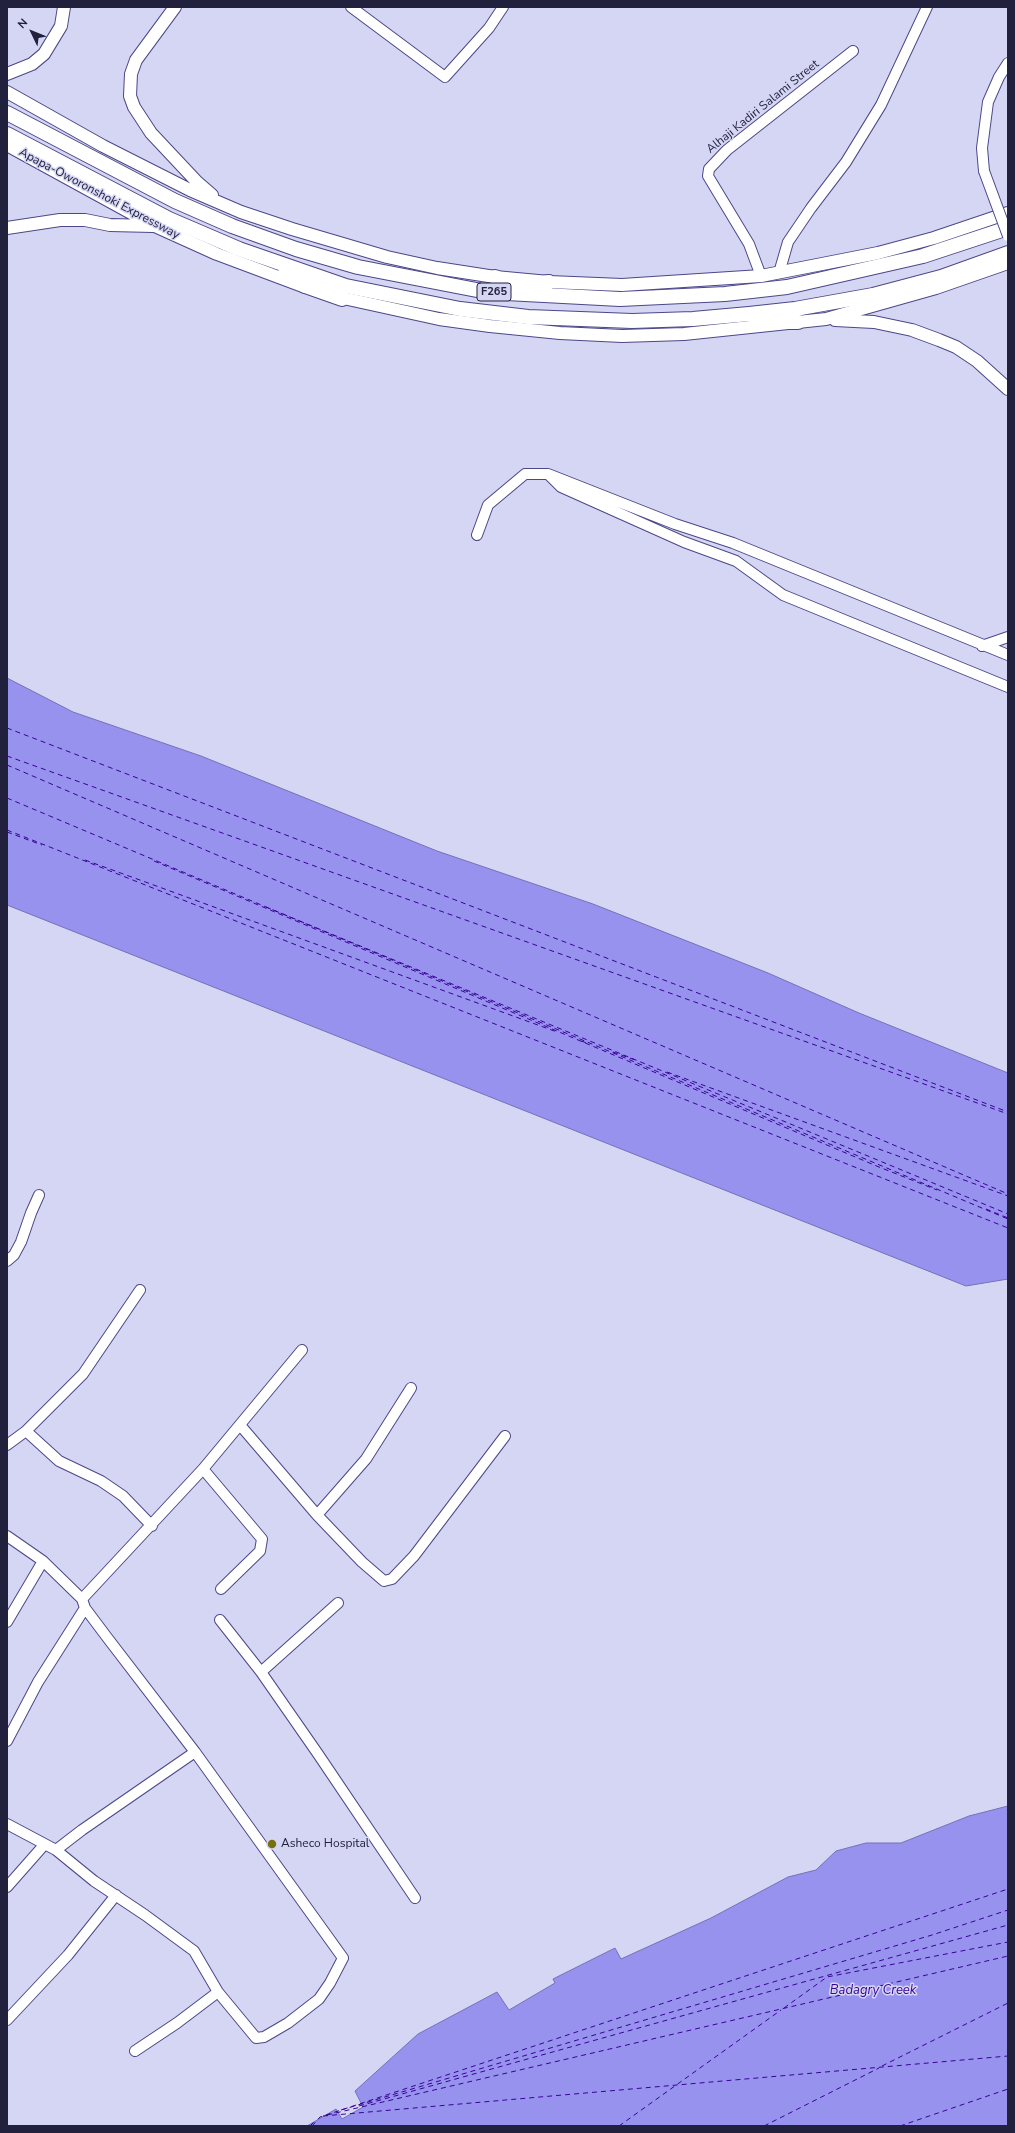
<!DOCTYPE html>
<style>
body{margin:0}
#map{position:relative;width:1015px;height:2133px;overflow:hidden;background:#d5d6f4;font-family:"Nunito Sans",sans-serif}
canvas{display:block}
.frame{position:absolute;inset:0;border:8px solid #22213d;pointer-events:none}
.north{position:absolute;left:12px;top:12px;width:40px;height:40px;-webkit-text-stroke:3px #d5d6f4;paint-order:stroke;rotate:313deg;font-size:11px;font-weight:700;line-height:16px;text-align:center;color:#22213d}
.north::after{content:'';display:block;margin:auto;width:14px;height:18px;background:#22213d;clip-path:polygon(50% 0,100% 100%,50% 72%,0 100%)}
</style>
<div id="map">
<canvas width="1015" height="2133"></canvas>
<div class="frame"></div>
<div class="north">N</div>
</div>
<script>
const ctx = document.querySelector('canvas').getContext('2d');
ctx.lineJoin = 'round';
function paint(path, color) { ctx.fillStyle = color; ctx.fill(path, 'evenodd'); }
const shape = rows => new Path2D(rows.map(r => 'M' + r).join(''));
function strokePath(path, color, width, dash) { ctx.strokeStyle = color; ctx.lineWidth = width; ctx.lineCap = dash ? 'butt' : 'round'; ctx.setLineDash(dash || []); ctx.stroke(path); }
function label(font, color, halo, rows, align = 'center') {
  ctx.font = font + ' "Nunito Sans",sans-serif'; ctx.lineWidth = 3; ctx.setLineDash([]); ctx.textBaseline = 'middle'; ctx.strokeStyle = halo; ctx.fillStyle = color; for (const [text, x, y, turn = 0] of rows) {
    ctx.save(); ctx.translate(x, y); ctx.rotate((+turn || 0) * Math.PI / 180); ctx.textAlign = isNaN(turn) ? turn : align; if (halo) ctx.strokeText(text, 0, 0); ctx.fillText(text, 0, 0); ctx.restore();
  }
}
const water = shape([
 [7,678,73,712,201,756,437,851,593,904,768,973,859,1013,1008,1073,1008,1279,966,1286,7,905,7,678],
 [1008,1806,1008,2126,307,2126,336,2109,342,2119,363,2107,355,2091,418,2034,497,1992,509,2010,555,1983,553,1979,615,1948,621,1959,711,1918,788,1877,816,1870,836,1851,866,1843,901,1843,969,1816,1008,1806]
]);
paint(water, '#9792ee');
strokePath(water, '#7470b9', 1);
strokePath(shape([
 [7,728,1008,1112],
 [7,756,1008,1114],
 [7,765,1008,1194],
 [7,798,1008,1219],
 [7,830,1008,1228],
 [7,832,42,845],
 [85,860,557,1032],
 [154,861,879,1167,937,1190],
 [266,907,1008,1214],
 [581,1041,587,1043],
 [613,1052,638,1061],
 [667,1072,1008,1196],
 [986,1209,1008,1218],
 [784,2008,827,1977,1008,1942],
 [882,2066,1008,2003],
 [359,2106,1008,1925],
 [341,2110,932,1935,1008,1910],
 [327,2115,1008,1956],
 [323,2116,1008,2056],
 [310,2126,314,2122],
 [312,2126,320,2117,1008,1889],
 [619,2126,781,2010],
 [764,2126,879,2068],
 [900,2126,1008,2089]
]), '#380296', 1, [5, 4]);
const minor = shape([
 [351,7,445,77,489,28,503,7],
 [984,171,982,148,988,102,999,77,1008,63],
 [779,273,788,242,811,208,846,162,881,105,927,7],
 [761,276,749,244,708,176,709,169,727,150,853,51],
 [549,475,561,487,684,542,736,561,783,595,1008,687],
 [477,535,488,505,525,474,548,474,675,524,733,543,1008,655],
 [982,646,1008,637],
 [7,1261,14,1255,21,1242,31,1213,39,1195],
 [240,1425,317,1515,362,1562,384,1581,392,1579,414,1556,505,1436],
 [26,1431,83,1374,140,1290],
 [7,1445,26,1431,59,1461,101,1481,123,1496,152,1526],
 [203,1469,262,1539,260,1551,221,1589],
 [317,1515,366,1459,411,1388],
 [7,1536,43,1561,82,1599,85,1608,106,1636,195,1752,343,1958,330,1983,319,1999,288,2023,264,2037,256,2038,218,1992,194,1951,145,1915,94,1881,56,1850,7,1824],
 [82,1599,203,1469,302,1350],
 [220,1620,261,1672,318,1754,415,1898],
 [7,1622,43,1561],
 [261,1672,338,1603],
 [7,1741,38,1682,85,1608],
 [56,1850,82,1830,195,1752],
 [7,1887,44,1845],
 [7,2020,68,1955,116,1895],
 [135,2051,177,2023,218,1992]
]);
const major = shape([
 [175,7,136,60,131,74,130,96,134,107,151,133,197,182,212,195],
 [7,74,32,64,44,54,61,26,64,7],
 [7,92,103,146,190,190,241,212,292,229,387,257,437,268,495,277,549,282,622,285,761,276,878,253,934,238,1008,213],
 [7,145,155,226,217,254,305,287],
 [7,228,60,220,85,220,110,225,153,226],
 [334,296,439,319,490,326,560,333,622,336,684,334,826,319,936,288,1008,263],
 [835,320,874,322,912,330,939,340,956,347,977,361,1008,389]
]);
const highway = shape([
 [7,113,175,201,232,226,296,249,358,267,487,292,620,299,725,294,787,287,923,256,1008,228],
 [7,134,169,219,239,249,346,286,460,309,528,317,632,321,693,319,749,314,795,309,873,295,941,277,1008,253],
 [285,268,305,286,342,299],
 [495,277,523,289],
 [514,288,549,282],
 [755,317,769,322,798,322]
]);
strokePath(minor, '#4c4788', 12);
strokePath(major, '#4c4788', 14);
strokePath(highway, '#4c4788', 16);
strokePath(minor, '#fff', 10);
strokePath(major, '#fff', 12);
strokePath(highway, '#fff', 14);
const minorBridge = shape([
 [984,171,1008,236]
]);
strokePath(minorBridge, '#4c4788', 12, []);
strokePath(minorBridge, '#fff', 10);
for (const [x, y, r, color] of [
 [272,1844,5,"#777011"]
]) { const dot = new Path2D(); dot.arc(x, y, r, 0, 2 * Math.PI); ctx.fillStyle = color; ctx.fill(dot); strokePath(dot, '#d5d6f4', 1.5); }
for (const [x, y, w] of [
 [494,292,34]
]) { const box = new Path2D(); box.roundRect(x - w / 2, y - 9, w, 18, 3); ctx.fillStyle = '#d5d6f4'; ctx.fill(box); strokePath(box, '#22213d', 1); }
label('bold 11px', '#22213d', null, [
 ["F265",494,292]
]);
label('12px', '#22213d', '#d5d6f4', [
 ["Alhaji Kadiri Salami Street",763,107,-39],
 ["Apapa-Oworonshoki Expressway",99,194,28]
]);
label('12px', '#22213d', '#d5d6f4', [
 ["Asheco Hospital",281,1844]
], 'left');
label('italic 13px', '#380296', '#d5d6f4', [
 ["Badagry Creek",873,1991]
]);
</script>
